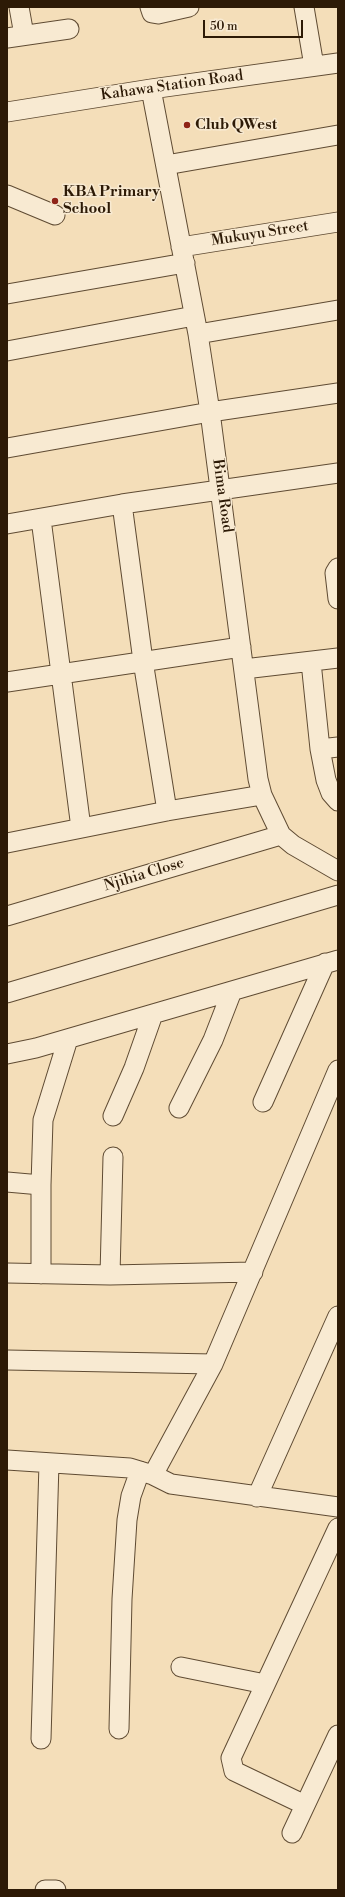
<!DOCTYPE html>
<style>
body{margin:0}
#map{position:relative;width:345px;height:1897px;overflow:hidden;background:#f4deb9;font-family:"Libre Bodoni",serif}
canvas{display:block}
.frame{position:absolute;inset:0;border:8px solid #2d1a06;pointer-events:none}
.scale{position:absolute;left:203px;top:20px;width:100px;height:18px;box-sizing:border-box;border:2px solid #2d1a06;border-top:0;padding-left:5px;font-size:12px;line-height:14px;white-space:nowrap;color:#2d1a06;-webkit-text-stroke:3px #f8ead2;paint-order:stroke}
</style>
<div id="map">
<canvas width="345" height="1897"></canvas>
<div class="frame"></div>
<div class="scale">50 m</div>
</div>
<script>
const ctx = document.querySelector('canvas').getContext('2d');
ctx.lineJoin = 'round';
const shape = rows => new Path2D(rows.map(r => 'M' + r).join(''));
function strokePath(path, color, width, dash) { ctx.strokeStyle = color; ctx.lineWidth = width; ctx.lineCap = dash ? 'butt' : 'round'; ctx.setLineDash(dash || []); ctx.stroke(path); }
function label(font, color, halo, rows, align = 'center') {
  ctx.font = font + ' "Libre Bodoni",serif'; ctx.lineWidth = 3; ctx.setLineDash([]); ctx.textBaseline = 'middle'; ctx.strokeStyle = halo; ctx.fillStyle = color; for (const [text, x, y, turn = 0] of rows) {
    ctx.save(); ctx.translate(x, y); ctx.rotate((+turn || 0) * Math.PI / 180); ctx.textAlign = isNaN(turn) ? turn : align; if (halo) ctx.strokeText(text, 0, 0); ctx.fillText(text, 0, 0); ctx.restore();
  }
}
const minor = shape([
 [19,7,24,35],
 [150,7,152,13,158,14,189,7],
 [304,7,314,66],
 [7,38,69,29],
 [151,89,198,334,210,412,258,779,262,795,281,835,293,845,338,871],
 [7,112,151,89,338,63],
 [166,165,338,135],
 [7,195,55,215],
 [181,247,338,222],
 [7,294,185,263],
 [198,334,338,310],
 [7,351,194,316],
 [7,448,210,412,338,393],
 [122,504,143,661,167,811],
 [41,519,81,828],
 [7,524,122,504,338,473],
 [338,568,335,573,338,599],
 [311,662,320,749,326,780,331,793,338,801],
 [244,669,338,658],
 [7,682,241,647],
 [320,749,338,747],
 [7,843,167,811,262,795],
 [7,916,281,835],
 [7,993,338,895],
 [7,1054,36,1048,338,960],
 [263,1102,325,963],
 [179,1108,213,1040,232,991],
 [113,1116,134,1068,153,1014],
 [7,1182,41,1185],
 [7,1273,110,1275,253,1272],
 [41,1274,41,1185,43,1120,68,1039],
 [110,1275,113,1157],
 [7,1360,213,1364],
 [7,1460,130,1468,153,1475,171,1484,338,1507],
 [153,1475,213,1364,338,1070],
 [257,1497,338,1316],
 [181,1667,265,1684],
 [119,1729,122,1599,127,1520,131,1496,140,1471],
 [41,1739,49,1463],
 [305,1805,234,1771,231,1758,338,1528],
 [292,1833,338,1735],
 [45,1890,56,1890]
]);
strokePath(minor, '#5f4b33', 21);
strokePath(minor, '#f8ead2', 19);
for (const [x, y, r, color] of [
 [187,125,4,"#8f2418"],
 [55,201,4,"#8f2418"]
]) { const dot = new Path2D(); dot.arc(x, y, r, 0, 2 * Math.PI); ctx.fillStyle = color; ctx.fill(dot); strokePath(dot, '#f8ead2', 1.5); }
label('15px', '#2d1a06', '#f8ead2', [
 ["Kahawa Station Road",172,86,-8],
 ["Mukuyu Street",260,234,-9],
 ["Bima Road",222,496,82],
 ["Njihia Close",144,875,-17]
]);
label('bold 15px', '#2d1a06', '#f8ead2', [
 ["Club QWest",195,125],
 ["KBA Primary",63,192],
 ["School",63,209]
], 'left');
</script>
